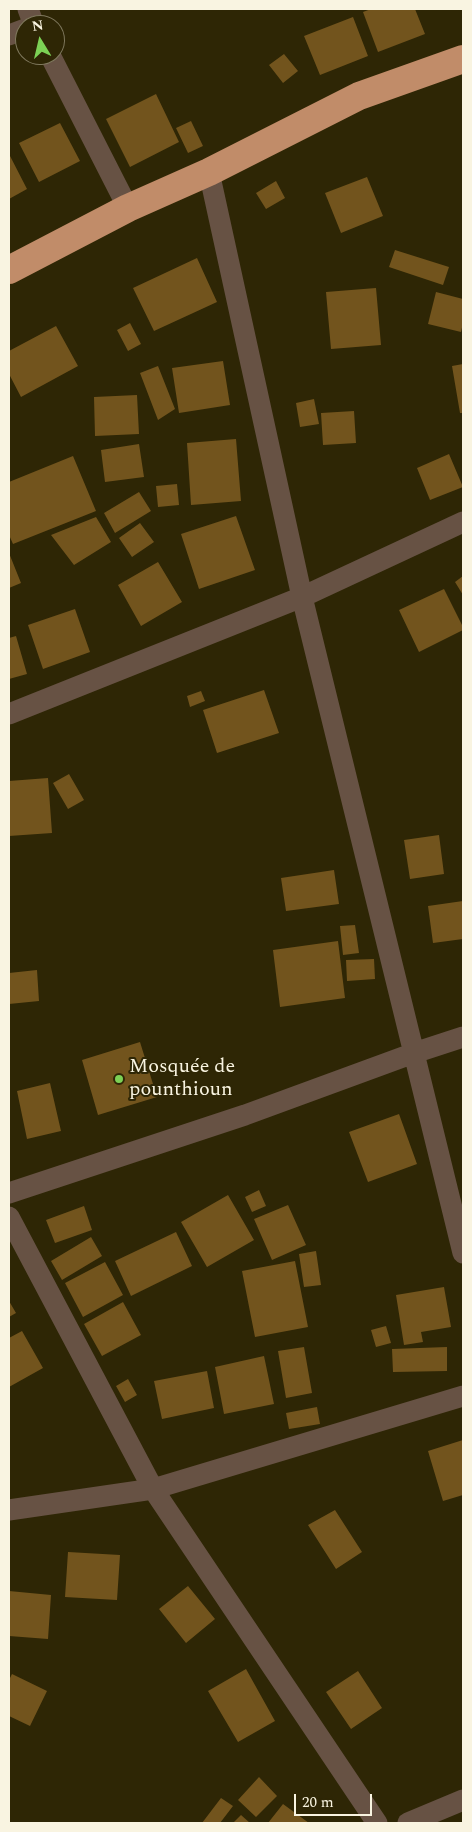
<!DOCTYPE html>
<meta charset="utf-8">
<style>
body{margin:0}
#map{position:relative;width:472px;height:1832px;overflow:hidden;background:#2e2605;font-family:Spectral,serif}
canvas{display:block}
.frame{position:absolute;inset:0;border:10px solid #f9f4e1;pointer-events:none}
.north{position:absolute;left:15px;top:15px;width:50px;height:50px;box-sizing:border-box;background:#2e2605;border:1px solid #7f785d;border-radius:50%;rotate:351deg;font-size:14px;font-weight:700;line-height:20px;text-align:center;color:#f9f4e1}
.north::after{content:'';display:block;margin:auto;width:18px;height:22px;background:#7cd155;clip-path:polygon(50% 0,100% 100%,50% 72%,0 100%)}
.scale{position:absolute;left:294px;top:1794px;width:78px;height:22px;box-sizing:border-box;border:2px solid #f9f4e1;border-top:0;padding-left:6px;font-size:15px;line-height:18px;white-space:nowrap;color:#f9f4e1;-webkit-text-stroke:4px #2e2605;paint-order:stroke}
</style>
<div id="map">
<canvas width="472" height="1832"></canvas>
<div class="frame"></div>
<div class="north">N</div>
<div class="scale">20 m</div>
</div>
<script>
const ctx = document.querySelector('canvas').getContext('2d');
ctx.lineJoin = 'round';
function paint(path, color) { ctx.fillStyle = color; ctx.fill(path, 'evenodd'); }
const shape = rows => new Path2D(rows.map(r => 'M' + r).join(''));
function strokePath(path, color, width, dash) { ctx.strokeStyle = color; ctx.lineWidth = width; ctx.lineCap = dash ? 'butt' : 'round'; ctx.setLineDash(dash || []); ctx.stroke(path); }
function label(font, color, halo, rows, align = 'center') {
  ctx.font = font + ' Spectral,serif'; ctx.lineWidth = 4; ctx.setLineDash([]); ctx.textBaseline = 'middle'; ctx.strokeStyle = halo; ctx.fillStyle = color; for (const [text, x, y, turn = 0] of rows) {
    ctx.save(); ctx.translate(x, y); ctx.rotate((+turn || 0) * Math.PI / 180); ctx.textAlign = isNaN(turn) ? turn : align; if (halo) ctx.strokeText(text, 0, 0); ctx.fillText(text, 0, 0); ctx.restore();
  }
}
paint(shape([
 [371,9,415,9,425,34,378,52,363,12],
 [353,17,368,56,320,75,304,36],
 [284,54,298,71,283,83,269,65],
 [156,94,179,142,130,167,106,119],
 [191,121,203,146,188,153,176,128],
 [60,123,80,161,39,182,19,143],
 [9,154,27,189,9,199],
 [367,177,383,216,341,233,325,193],
 [276,181,285,198,266,209,256,193],
 [395,250,449,267,443,285,389,267],
 [197,258,217,302,154,331,133,288],
 [376,288,381,345,331,349,326,292],
 [436,292,463,299,463,323,461,332,428,324],
 [130,323,141,344,128,351,117,330],
 [56,326,78,366,21,397,9,374,9,351],
 [223,361,230,405,179,413,172,368],
 [463,364,463,413,460,413,452,366],
 [158,366,175,409,158,420,140,373],
 [137,395,139,434,95,436,94,397],
 [314,399,319,424,300,427,296,403],
 [354,411,356,443,323,445,321,413],
 [236,439,241,501,191,505,187,443],
 [139,444,144,477,105,482,101,450],
 [449,454,463,487,430,500,417,468],
 [73,456,96,511,13,544,9,535,9,482],
 [177,484,179,505,158,507,156,486],
 [139,492,151,511,115,533,104,513],
 [236,516,255,570,199,589,181,534],
 [96,517,111,542,74,565,51,535],
 [140,523,154,542,132,557,119,538],
 [9,553,21,583,9,588],
 [158,562,182,602,141,626,118,585],
 [463,576,463,595,455,582],
 [444,589,463,627,463,630,419,652,399,610],
 [75,609,90,652,43,669,28,625],
 [16,636,27,674,9,679,9,638],
 [264,690,279,733,217,753,203,710],
 [201,691,205,701,190,707,187,696],
 [69,774,84,800,68,809,53,783],
 [48,778,52,833,9,836,9,781],
 [439,835,444,874,410,879,404,840],
 [334,870,339,904,286,911,281,878],
 [463,901,463,939,433,943,428,906],
 [355,925,359,953,343,955,340,926],
 [338,941,345,998,280,1007,273,950],
 [374,959,375,979,347,981,346,960],
 [37,970,39,1001,9,1004,9,973],
 [140,1042,157,1097,98,1115,82,1060],
 [50,1083,61,1131,27,1139,17,1091],
 [399,1114,417,1164,368,1182,349,1132],
 [259,1190,266,1206,252,1212,245,1197],
 [228,1195,254,1240,207,1267,181,1222],
 [288,1205,306,1245,272,1260,254,1219],
 [84,1206,92,1230,55,1243,46,1220],
 [176,1232,192,1266,131,1296,115,1261],
 [91,1237,102,1256,62,1280,51,1261],
 [316,1251,321,1285,304,1287,299,1254],
 [295,1261,308,1327,255,1337,242,1271],
 [105,1262,123,1295,83,1317,65,1283],
 [444,1287,451,1327,421,1332,423,1342,404,1345,396,1295],
 [9,1301,16,1313,9,1317],
 [123,1302,141,1335,102,1356,84,1324],
 [386,1326,391,1343,376,1347,371,1330],
 [22,1331,43,1368,9,1387,9,1338],
 [304,1347,312,1393,286,1398,278,1351],
 [447,1347,447,1371,393,1372,392,1349],
 [264,1356,274,1404,224,1414,215,1367],
 [207,1371,214,1408,162,1419,154,1381],
 [128,1379,137,1395,125,1402,116,1386],
 [317,1407,320,1424,289,1429,286,1413],
 [463,1440,463,1495,443,1501,428,1451],
 [335,1510,362,1552,336,1569,308,1525],
 [68,1552,120,1555,117,1600,65,1597],
 [188,1586,215,1619,186,1643,159,1609],
 [9,1591,51,1595,48,1639,9,1636],
 [246,1669,275,1721,238,1742,208,1691],
 [358,1671,382,1708,351,1729,326,1692],
 [12,1674,47,1691,30,1726,9,1716,9,1680],
 [259,1777,277,1796,256,1817,238,1800],
 [221,1798,233,1806,220,1823,202,1823],
 [283,1804,309,1823,268,1823],
 [241,1815,250,1823,233,1823]
]), '#72541d');
strokePath(shape([
 [28,9,34,25],
 [9,35,25,29],
 [50,55,128,208],
 [209,172,302,597,463,1253],
 [9,714,302,597,463,522],
 [9,1193,245,1115,414,1053,463,1037],
 [9,1217,153,1489,377,1823],
 [9,1510,153,1489,463,1396],
 [408,1823,463,1800]
]), '#675244', 21);
strokePath(shape([
 [9,270,128,208,209,172,359,96,463,59]
]), '#c18c69', 28);
for (const [x, y, r, color] of [
 [119,1079,5,"#7cd155"]
]) { const dot = new Path2D(); dot.arc(x, y, r, 0, 2 * Math.PI); ctx.fillStyle = color; ctx.fill(dot); strokePath(dot, '#2e2605', 2); }
label('20px', '#f9f4e1', '#2e2605', [
 ["Mosquée de",129,1068],
 ["pounthioun",129,1091]
], 'left');
</script>
